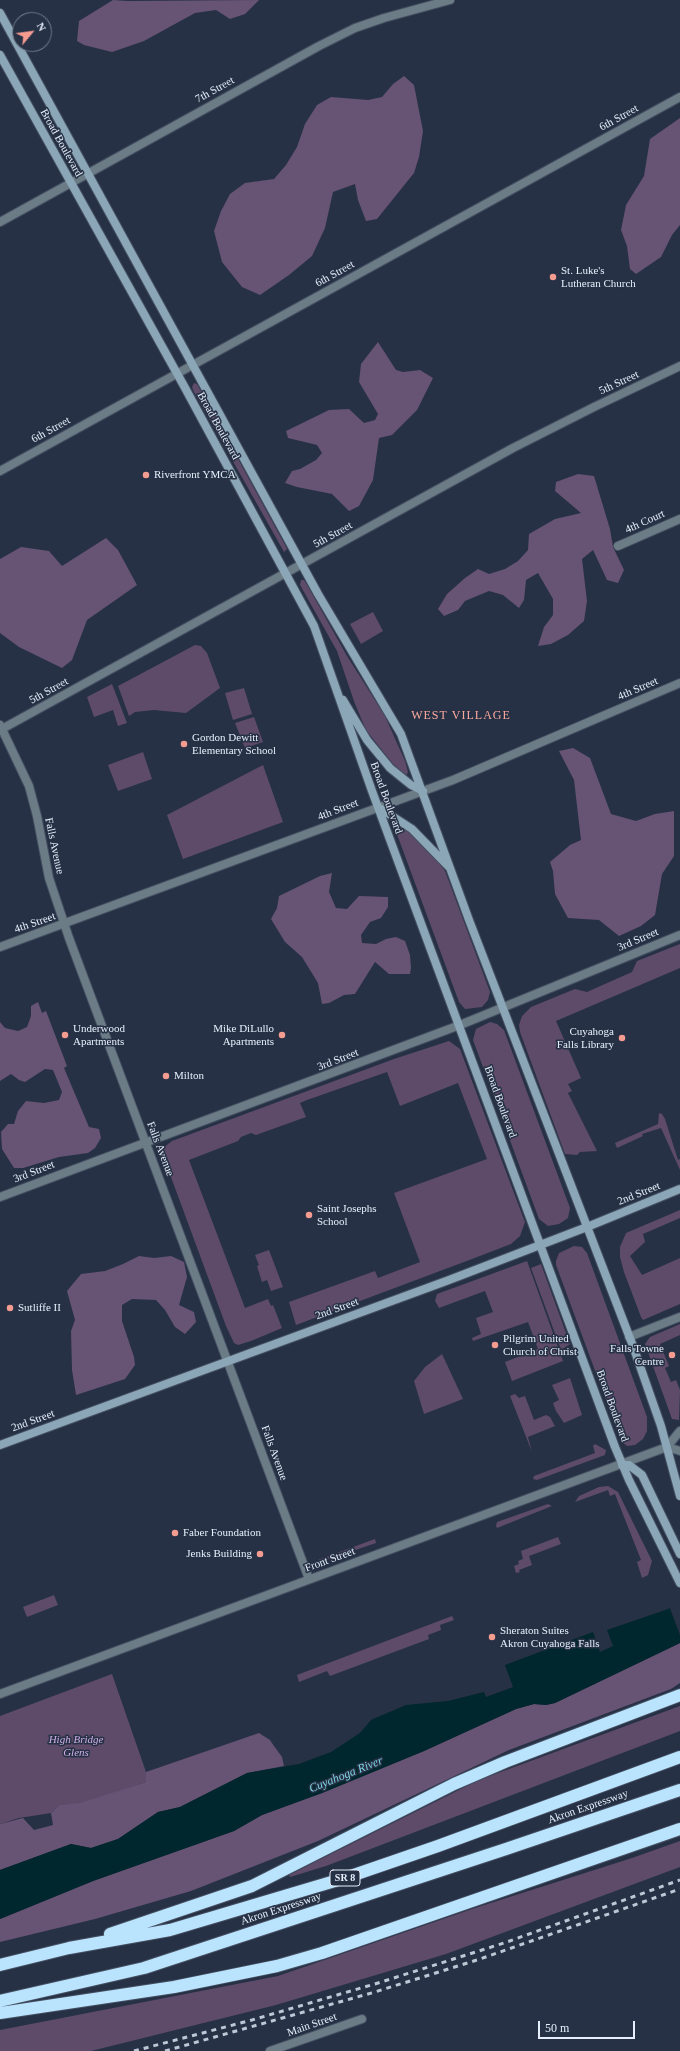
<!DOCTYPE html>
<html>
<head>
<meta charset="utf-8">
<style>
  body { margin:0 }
  #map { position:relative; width:680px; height:2051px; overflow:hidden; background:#263145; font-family:Georgia,serif }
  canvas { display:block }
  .north { position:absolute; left:12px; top:12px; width:40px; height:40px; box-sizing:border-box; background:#263145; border:1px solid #737d8e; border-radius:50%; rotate:61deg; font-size:11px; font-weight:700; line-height:16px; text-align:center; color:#e7effc }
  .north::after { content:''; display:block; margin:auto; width:14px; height:18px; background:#f59c91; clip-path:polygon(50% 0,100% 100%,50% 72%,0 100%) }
  .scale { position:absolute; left:538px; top:2021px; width:97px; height:18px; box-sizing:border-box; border:2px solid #e7effc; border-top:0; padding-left:5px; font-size:12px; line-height:14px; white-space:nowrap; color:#e7effc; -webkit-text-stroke:3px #263145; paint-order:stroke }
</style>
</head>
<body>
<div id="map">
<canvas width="680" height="2051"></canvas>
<div class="north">N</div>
<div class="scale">50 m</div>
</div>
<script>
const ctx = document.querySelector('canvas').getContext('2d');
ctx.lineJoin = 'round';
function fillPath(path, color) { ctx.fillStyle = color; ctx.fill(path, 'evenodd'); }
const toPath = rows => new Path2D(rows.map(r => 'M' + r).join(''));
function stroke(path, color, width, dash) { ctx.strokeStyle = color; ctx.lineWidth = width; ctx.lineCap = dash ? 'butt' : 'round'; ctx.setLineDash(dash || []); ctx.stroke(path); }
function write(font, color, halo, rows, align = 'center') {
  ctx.font = font + ' Georgia,serif'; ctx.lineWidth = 3; ctx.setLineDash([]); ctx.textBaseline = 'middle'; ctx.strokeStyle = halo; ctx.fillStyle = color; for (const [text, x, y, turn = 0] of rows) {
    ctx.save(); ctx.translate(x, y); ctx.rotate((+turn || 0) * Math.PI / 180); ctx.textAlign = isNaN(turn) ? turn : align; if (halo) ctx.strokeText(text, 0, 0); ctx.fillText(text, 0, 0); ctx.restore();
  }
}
const green = toPath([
  [194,383,197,384,285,545,287,549,284,552,194,392,192,387],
  [301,580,304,580,306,583,347,656,385,716,405,761,408,772,406,776,393,764,366,730,355,704,337,651,300,585],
  [373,612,383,631,361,644,350,624],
  [195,645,201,646,207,653,220,688,186,713,154,710,135,712,129,716,118,686],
  [112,684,127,723,118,726,113,710,94,717,87,697],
  [244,688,252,714,233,720,225,693],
  [254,717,263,742,245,748,235,723],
  [143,752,152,779,118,791,108,765],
  [263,765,283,822,183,859,167,815],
  [395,823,397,823,409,831,432,853,445,871,490,992,488,1000,482,1007,465,1009,459,1002,395,829],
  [680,944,680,968,556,1021,581,1078,568,1084,572,1091,568,1093,597,1151,580,1152,577,1155,565,1154,520,1032,519,1025,522,1016,531,1007,575,989,587,992,632,972,637,961],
  [490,1022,497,1024,504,1030,570,1208,568,1218,559,1224,548,1226,539,1219,473,1040,476,1029],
  [449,1041,460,1049,523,1217,525,1222,520,1236,511,1244,472,1259,296,1325,289,1302,375,1271,378,1278,420,1262,394,1193,487,1159,458,1083,400,1106,387,1072,307,1100,300,1103,306,1117,256,1135,251,1133,241,1137,238,1141,189,1160,245,1308,268,1299,271,1306,273,1305,282,1328,251,1341,238,1345,234,1343,226,1326,168,1169,162,1150,163,1148,172,1141,394,1059],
  [659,1113,662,1114,665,1119,678,1160,680,1159,680,1170,661,1128,642,1134,643,1136,617,1148,615,1143,658,1124],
  [680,1210,680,1218,643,1234,645,1242,630,1256,642,1275,680,1258,680,1304,643,1320,641,1317,624,1272,620,1257,620,1247,626,1233],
  [574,1246,582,1247,587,1253,647,1417,647,1431,643,1439,635,1445,627,1446,621,1441,556,1265,556,1261,559,1253],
  [269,1250,283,1287,271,1291,267,1280,262,1282,257,1266,259,1265,255,1255],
  [527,1261,563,1361,512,1381,505,1362,538,1349,528,1322,473,1341,472,1338,481,1334,476,1318,493,1312,485,1291,439,1308,435,1301,437,1294],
  [541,1264,570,1344,561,1350,531,1268],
  [680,1324,680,1335,660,1344,669,1366,665,1368,671,1382,676,1380,680,1390,679,1420,672,1419,645,1344,650,1337],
  [442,1354,463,1399,424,1414,414,1381,425,1367],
  [570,1378,582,1415,564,1423,556,1411,553,1403,559,1400,552,1385],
  [515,1394,519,1398,525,1396,534,1420,546,1415,550,1417,555,1426,528,1437,532,1452,510,1396],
  [595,1444,606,1450,605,1455,537,1480,533,1479,534,1476,595,1453,593,1446],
  [608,1486,618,1492,652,1561,648,1575,642,1578,637,1562,641,1560,615,1494,610,1496,608,1490,575,1502,579,1496,599,1487],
  [548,1504,552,1506,497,1528,496,1526,497,1522],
  [558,1537,561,1544,529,1556,532,1565,519,1570,520,1572,516,1573,514,1566,519,1564,518,1561,523,1559,521,1551],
  [375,1539,376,1543,323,1561,318,1560],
  [54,1595,58,1605,27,1617,23,1607],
  [452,1616,454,1620,440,1625,441,1630,428,1635,429,1639,330,1676,327,1671,299,1682,297,1675],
  [112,1674,146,1772,146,1782,80,1804,59,1805,51,1813,19,1818,0,1824,0,1716],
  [680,1706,680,1731,326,1866,290,1877,289,1875,479,1780],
  [680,1841,680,1867,446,1954,276,2005,91,2051,0,2051,0,2030,278,1976,475,1908,632,1858]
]);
const forest = toPath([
  [113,0,127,1,259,0,245,14,230,19,216,10,195,13,144,41,112,52,84,45,77,41,79,21],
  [404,76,414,85,423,131,419,157,414,173,377,219,366,221,358,200,355,184,333,192,325,228,312,256,289,275,260,295,242,287,222,262,214,231,221,211,230,194,245,183,274,179,286,165,297,147,305,124,317,105,331,97,368,100,382,97,393,84],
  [680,118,680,225,672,235,661,257,636,274,630,269,627,246,621,230,626,205,644,176,650,139],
  [378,342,396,370,403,372,420,370,433,378,417,410,392,435,379,438,373,480,359,506,349,511,332,494,297,487,285,483,292,471,300,469,316,460,322,453,317,445,288,438,286,431,329,410,349,409,364,423,375,420,378,414,359,382,361,364],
  [578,474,594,476,610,529,613,547,624,570,618,583,607,580,593,550,582,559,587,601,584,621,568,635,551,644,538,646,544,627,553,615,553,599,538,573,526,580,524,600,519,608,503,595,489,591,465,601,458,610,444,616,438,609,447,594,465,578,478,569,489,574,505,569,518,561,528,550,529,534,555,519,581,513,555,491,556,482],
  [106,538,118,550,137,585,87,620,72,660,62,668,19,647,0,633,0,559,21,547,49,551,62,566],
  [573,748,590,758,611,814,636,821,655,814,674,811,674,856,662,874,655,915,641,926,619,936,599,920,568,918,555,894,553,871,550,862,570,845,581,840,574,780,559,751],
  [332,873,329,892,336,908,347,909,359,896,388,897,388,907,381,918,370,922,361,935,362,943,376,944,386,939,396,937,405,941,410,955,411,968,410,974,389,974,375,962,355,994,344,995,329,1003,322,1004,318,983,302,957,285,942,271,919,277,908,279,896,320,876],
  [38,1002,42,1013,46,1011,67,1066,64,1068,89,1127,99,1129,101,1138,95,1148,88,1153,59,1157,23,1168,14,1168,2,1149,1,1132,8,1124,14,1124,18,1111,26,1101,44,1103,59,1100,62,1092,53,1070,45,1069,25,1082,19,1080,11,1074,0,1081,0,1022,5,1028,18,1031,27,1027,31,1016,31,1006],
  [139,1256,154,1258,171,1256,184,1262,187,1277,179,1305,194,1312,196,1322,185,1334,175,1327,165,1310,156,1300,132,1299,122,1305,122,1321,134,1357,135,1365,125,1379,76,1395,72,1370,71,1331,75,1320,67,1291,81,1274,105,1271,123,1264],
  [680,1643,680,1683,671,1689,509,1750,318,1841,191,1891,95,1919,0,1942,0,1919,93,1881,234,1831,262,1815,322,1793,424,1751,516,1709,534,1704,546,1705,555,1703],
  [259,1733,270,1740,274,1746,282,1757,284,1766,247,1773,180,1807,158,1812,118,1839,91,1848,71,1844,0,1870,0,1824,23,1818,34,1830,53,1825,51,1813,59,1805,80,1803,146,1782,146,1772]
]);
const water = toPath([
  [680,1602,680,1643,555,1703,546,1705,534,1704,516,1709,424,1751,322,1793,262,1815,234,1831,93,1881,0,1919,0,1870,71,1844,91,1848,118,1839,158,1812,180,1807,247,1773,299,1764,331,1752,360,1733,371,1720,406,1705,448,1701,484,1692,486,1697,513,1687,505,1665,593,1632,600,1652,613,1646,607,1630,668,1609]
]);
const pier = toPath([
  [680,1600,680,1635,669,1606]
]);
const minor = toPath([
  [0,222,319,46,355,28,384,18,450,0],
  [0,471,680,97],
  [618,546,680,519],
  [0,725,29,786,37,816,49,878,69,938,309,1579],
  [0,730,513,448,594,407,680,366],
  [0,1197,460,1025,680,935],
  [629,1337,680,1317],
  [270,2051,362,2019]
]);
const tertiary = toPath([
  [0,947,453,780,680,683],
  [667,1447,680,1431],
  [0,1694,667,1447,680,1451]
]);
const secondary = toPath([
  [0,13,318,594,401,734,469,920,633,1346,661,1426,680,1496],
  [0,55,184,386,314,626,372,791,615,1447,629,1480,680,1583],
  [343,700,367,740,390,768,411,785,423,791],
  [378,807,412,829,449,867],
  [0,1445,449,1280,587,1227,680,1189],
  [622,1465,629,1465,642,1475,680,1554]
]);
const motorway = toPath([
  [110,1934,252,1886,454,1784,505,1762,680,1695],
  [0,1965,69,1948,170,1930,345,1878,438,1846,680,1757],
  [0,2001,144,1968,506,1849,680,1790],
  [0,2013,174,1987,277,1966,322,1953,680,1829]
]);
const rail = toPath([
  [134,2051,252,2020,378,1983,504,1943,680,1880],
  [165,2051,375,1992,480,1959,680,1889]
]);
const markers = [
  [553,277,4,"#f59c91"],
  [146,475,4,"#f59c91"],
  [184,744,4,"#f59c91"],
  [65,1035,4,"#f59c91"],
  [282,1035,4,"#f59c91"],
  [622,1038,4,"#f59c91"],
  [166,1076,4,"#f59c91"],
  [309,1215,4,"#f59c91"],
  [10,1308,4,"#f59c91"],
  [495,1345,4,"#f59c91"],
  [672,1355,4,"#f59c91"],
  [175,1533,4,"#f59c91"],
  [260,1554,4,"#f59c91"],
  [492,1637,4,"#f59c91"]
];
const shields = [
  [345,1878,30]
];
const shieldNames = [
  ["SR 8",345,1878]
];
const streetNames = [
  ["7th Street",215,90,-29],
  ["6th Street",619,118,-29],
  ["Broad Boulevard",61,143,61],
  ["6th Street",335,274,-29],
  ["5th Street",619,383,-25],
  ["Broad Boulevard",218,426,61],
  ["6th Street",51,430,-29],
  ["4th Court",645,522,-24],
  ["5th Street",333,535,-29],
  ["4th Street",638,689,-23],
  ["5th Street",49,691,-29],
  ["Broad Boulevard",386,798,70],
  ["4th Street",338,810,-21],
  ["Falls Avenue",54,846,78],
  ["4th Street",35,923,-19],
  ["3rd Street",638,940,-23],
  ["3rd Street",338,1060,-21],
  ["Broad Boulevard",500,1102,70],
  ["Falls Avenue",160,1149,69],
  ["3rd Street",34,1172,-21],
  ["2nd Street",639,1194,-22],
  ["2nd Street",337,1309,-20],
  ["Broad Boulevard",612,1406,70],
  ["2nd Street",33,1421,-20],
  ["Falls Avenue",274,1453,70],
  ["Front Street",330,1560,-20],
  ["Akron Expressway",588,1807,-19],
  ["Akron Expressway",281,1909,-18],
  ["Main Street",312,2025,-19]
];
const poiNames = [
  ["St. Luke's",561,271],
  ["Lutheran Church",561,284],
  ["Riverfront YMCA",154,475],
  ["Gordon Dewitt",192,738],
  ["Elementary School",192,751],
  ["Underwood",73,1029],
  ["Apartments",73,1042],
  ["Mike DiLullo",274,1029,"right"],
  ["Apartments",274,1042,"right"],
  ["Cuyahoga",614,1032,"right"],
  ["Falls Library",614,1045,"right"],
  ["Milton",174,1076],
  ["Saint Josephs",317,1209],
  ["School",317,1222],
  ["Sutliffe II",18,1308],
  ["Pilgrim United",503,1339],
  ["Church of Christ",503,1352],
  ["Falls Towne",664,1349,"right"],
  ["Centre",664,1362,"right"],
  ["Faber Foundation",183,1533],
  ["Jenks Building",252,1554,"right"],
  ["Sheraton Suites",500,1631],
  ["Akron Cuyahoga Falls",500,1644]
];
const parkNames = [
  ["High Bridge",76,1740],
  ["Glens",76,1753]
];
const neighbourhoodNames = [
  ["WEST VILLAGE",461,716]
];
const waterNames = [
  ["Cuyahoga River",346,1775,-22]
];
fillPath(green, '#5e4b6a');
fillPath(forest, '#675374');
fillPath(water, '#00272d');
fillPath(pier, '#263145');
stroke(minor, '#454f62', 10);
stroke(tertiary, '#454f62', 10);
stroke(secondary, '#454f62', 10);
stroke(motorway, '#454f62', 14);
stroke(minor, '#6b7c86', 8);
stroke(tertiary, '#6b7c86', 8);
stroke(secondary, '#8ba6b6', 8);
stroke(motorway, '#bae4fe', 12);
stroke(rail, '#bec7d5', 3, [5, 5]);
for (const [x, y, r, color] of markers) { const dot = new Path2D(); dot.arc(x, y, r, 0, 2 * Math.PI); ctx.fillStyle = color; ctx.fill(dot); stroke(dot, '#263145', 1.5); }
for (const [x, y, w] of shields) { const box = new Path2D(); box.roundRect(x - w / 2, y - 8, w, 16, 3); ctx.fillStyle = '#263145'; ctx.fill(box); stroke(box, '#e7effc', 1); }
write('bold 10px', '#e7effc', null, shieldNames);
write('11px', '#e7effc', '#263145', streetNames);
write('11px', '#e7effc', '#263145', poiNames, 'left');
write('italic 11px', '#d0aee7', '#263145', parkNames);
ctx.letterSpacing = '1px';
write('12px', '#fca99e', '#263145', neighbourhoodNames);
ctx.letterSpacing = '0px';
write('italic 12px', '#7cd3e2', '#263145', waterNames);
</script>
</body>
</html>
